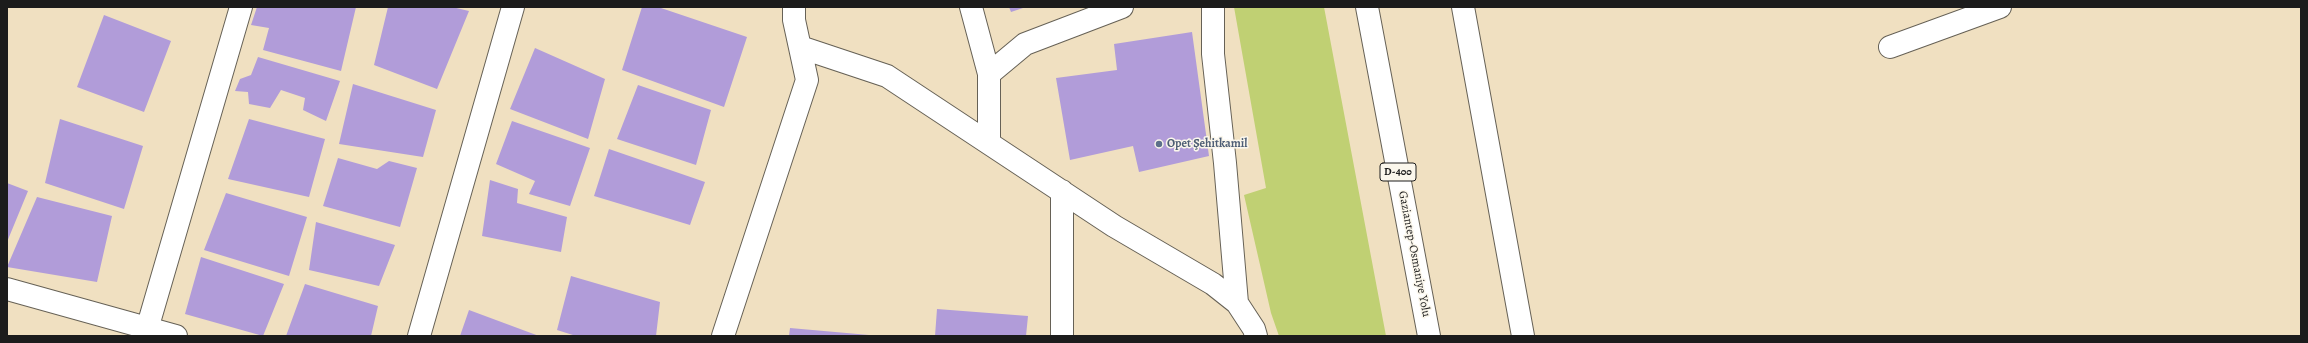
<!DOCTYPE html>
<html>
<head>
<meta charset="utf-8">
<style>
  body { margin:0 }
  #map { position:relative; width:2308px; height:343px; overflow:hidden; background:#f0e0c1; font-family:Alegreya,serif }
  canvas { display:block }
  .frame { position:absolute; inset:0; border:8px solid #1c1c1c; pointer-events:none }
</style>
</head>
<body>
<div id="map">
<canvas width="2308" height="343"></canvas>
<div class="frame"></div>
</div>
<script>
const ctx = document.querySelector('canvas').getContext('2d');
ctx.lineJoin = 'round';
function fillPath(path, color) { ctx.fillStyle = color; ctx.fill(path, 'evenodd'); }
const toPath = rows => new Path2D(rows.map(r => 'M' + r).join(''));
function stroke(path, color, width, dash) { ctx.strokeStyle = color; ctx.lineWidth = width; ctx.lineCap = dash ? 'butt' : 'round'; ctx.setLineDash(dash || []); ctx.stroke(path); }
function write(font, color, halo, rows, align = 'center') {
  ctx.font = font + ' Alegreya,serif'; ctx.lineWidth = 3; ctx.setLineDash([]); ctx.textBaseline = 'middle'; ctx.strokeStyle = halo; ctx.fillStyle = color; for (const [text, x, y, turn = 0] of rows) {
    ctx.save(); ctx.translate(x, y); ctx.rotate((+turn || 0) * Math.PI / 180); ctx.textAlign = isNaN(turn) ? turn : align; if (halo) ctx.strokeText(text, 0, 0); ctx.fillText(text, 0, 0); ctx.restore();
  }
}
const green = toPath([
  [1234,7,1324,7,1386,336,1279,336,1271,313,1244,195,1266,188]
]);
const building = toPath([
  [257,7,356,7,341,71,263,50,269,28,251,25],
  [388,7,452,7,469,11,437,89,374,65],
  [642,7,658,7,747,37,724,107,622,70],
  [1009,7,1026,7,1011,12],
  [104,15,171,41,144,112,77,87],
  [1192,32,1209,156,1139,172,1133,146,1070,160,1056,78,1117,70,1114,44],
  [535,48,605,79,588,139,510,109],
  [258,57,340,81,326,121,303,110,305,98,281,90,270,108,249,104,248,92,235,91,240,79,251,75],
  [353,84,436,110,423,157,339,144],
  [638,85,711,110,696,165,617,139],
  [60,119,143,146,124,209,45,183],
  [249,119,325,139,309,197,228,179],
  [512,121,590,148,570,206,529,194,535,181,496,164],
  [609,149,705,182,690,225,594,196],
  [338,158,377,169,389,161,417,168,400,227,323,206],
  [490,180,518,189,517,203,567,217,561,252,482,236],
  [7,183,28,191,7,242],
  [226,193,307,217,289,276,204,250],
  [37,197,112,216,97,282,7,267],
  [316,222,395,245,379,286,309,270],
  [201,257,284,284,263,336,185,314],
  [571,276,660,302,656,336,576,336,557,330],
  [305,284,378,306,371,336,286,336],
  [937,309,1028,316,1026,336,935,336],
  [469,310,539,336,460,336],
  [790,328,869,335,869,336,789,336]
]);
const street = toPath([
  [971,7,989,74,989,143],
  [1213,7,1213,54,1225,163,1237,303],
  [800,47,887,76,1114,226,1213,284,1237,303,1254,329,1256,336],
  [1890,47,2000,7],
  [989,74,1025,44,1122,7],
  [1062,191,1062,336],
  [145,336,241,7],
  [419,336,513,7],
  [723,336,807,80,794,20,794,7]
]);
const secondary = toPath([
  [7,289,176,336]
]);
const highway = toPath([
  [1367,7,1429,336],
  [1463,7,1523,336]
]);
const markers = [
  [1159,144,4,"#5c6f8a"]
];
const shields = [
  [1398,172,36]
];
const shieldNames = [
  ["D-400",1398,172]
];
const serviceNames = [
  ["Opet Şehitkamil",1167,144]
];
const streetNames = [
  ["Gaziantep-Osmaniye Yolu",1414,254,79]
];
fillPath(green, '#c0d073');
fillPath(building, '#b19cd9');
stroke(street, '#666156', 24);
stroke(secondary, '#666156', 24);
stroke(highway, '#666156', 24);
stroke(street, '#fff', 22);
stroke(secondary, '#fff', 22);
stroke(highway, '#fff', 22);
for (const [x, y, r, color] of markers) { const dot = new Path2D(); dot.arc(x, y, r, 0, 2 * Math.PI); ctx.fillStyle = color; ctx.fill(dot); stroke(dot, '#fbf7ec', 1.5); }
for (const [x, y, w] of shields) { const box = new Path2D(); box.roundRect(x - w / 2, y - 9, w, 18, 3); ctx.fillStyle = '#fbf7ec'; ctx.fill(box); stroke(box, '#1c1c1c', 1); }
write('bold 11px', '#1c1c1c', null, shieldNames);
write('bold 12px', '#4e5e75', '#fbf7ec', serviceNames, 'left');
write('12px', '#1c1c1c', '#fbf7ec', streetNames);
</script>
</body>
</html>
